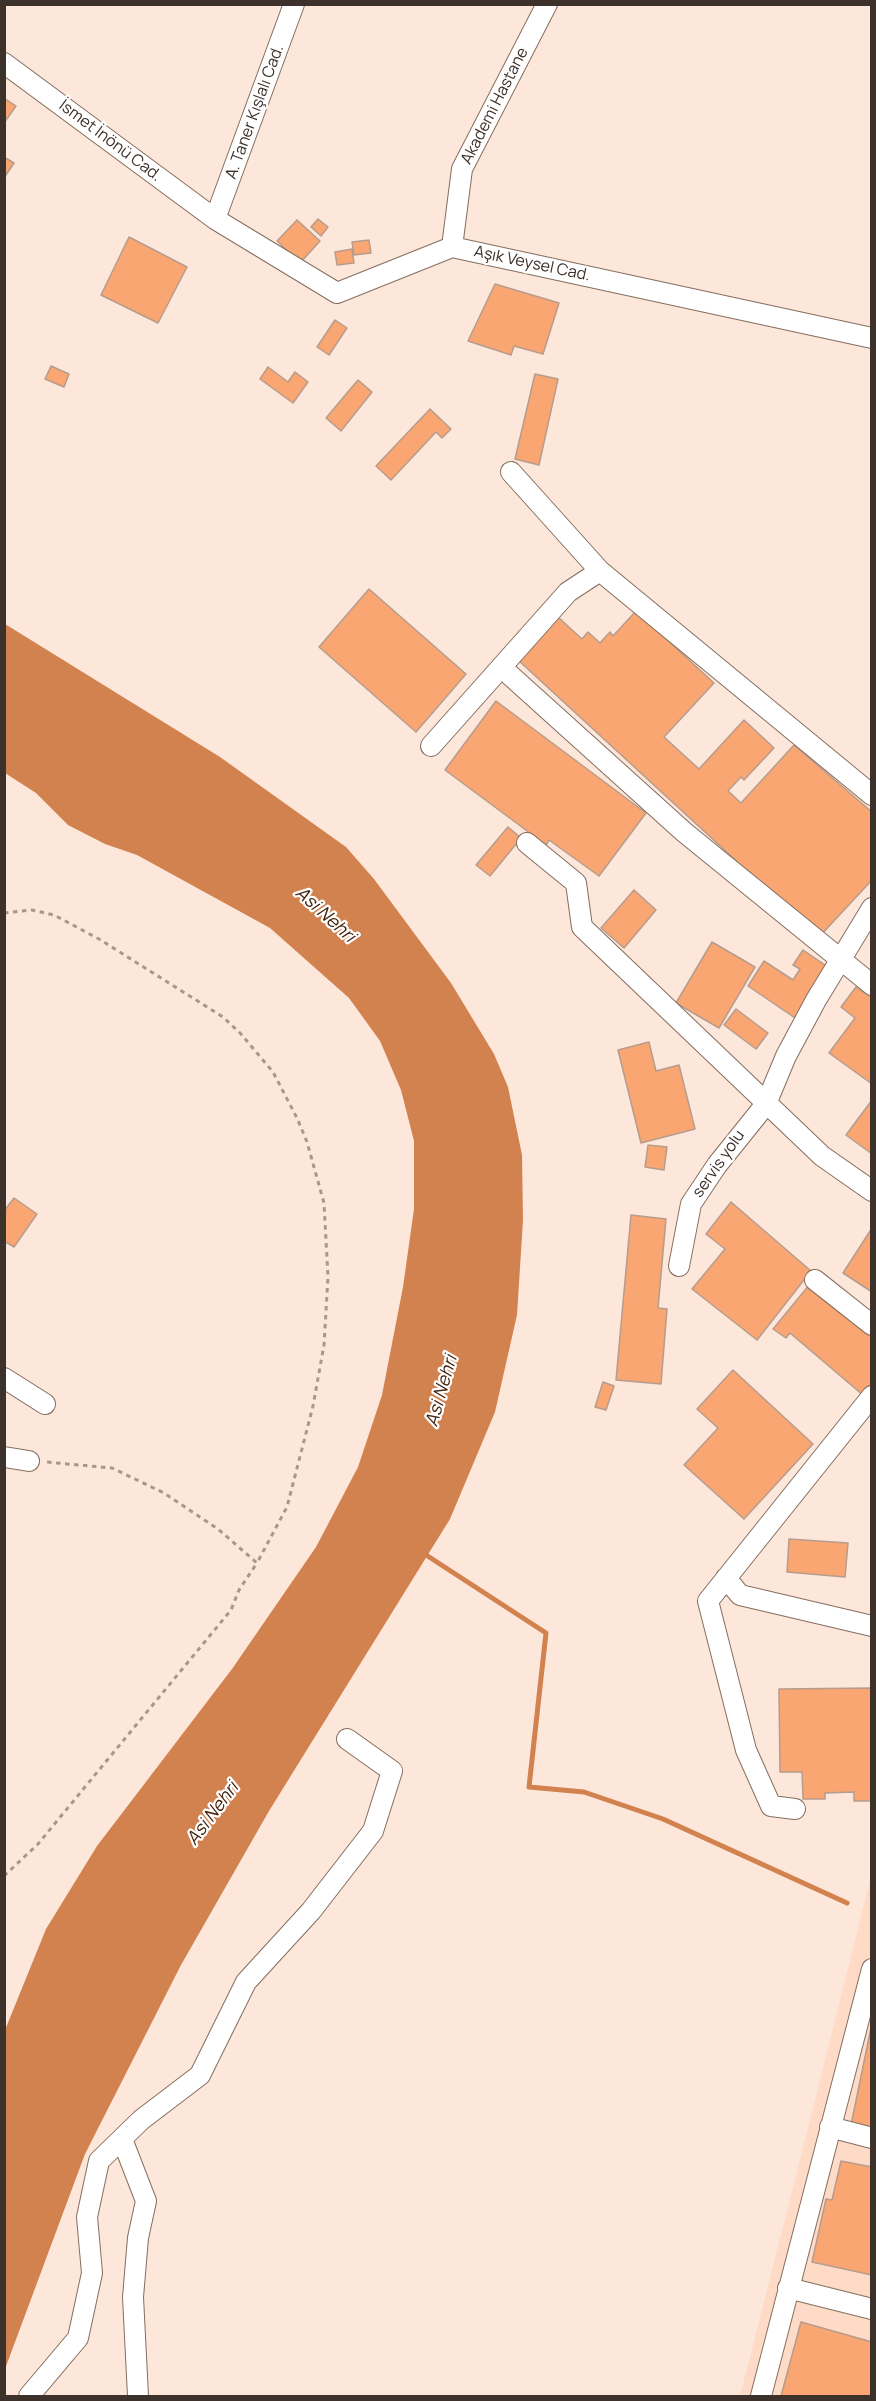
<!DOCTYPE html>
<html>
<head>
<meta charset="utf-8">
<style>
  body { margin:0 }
  #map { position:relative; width:876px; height:2401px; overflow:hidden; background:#fde7da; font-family:Manrope,sans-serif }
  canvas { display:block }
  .frame { position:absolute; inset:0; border:6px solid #3c312b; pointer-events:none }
</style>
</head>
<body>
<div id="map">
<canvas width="876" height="2401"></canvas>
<div class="frame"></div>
</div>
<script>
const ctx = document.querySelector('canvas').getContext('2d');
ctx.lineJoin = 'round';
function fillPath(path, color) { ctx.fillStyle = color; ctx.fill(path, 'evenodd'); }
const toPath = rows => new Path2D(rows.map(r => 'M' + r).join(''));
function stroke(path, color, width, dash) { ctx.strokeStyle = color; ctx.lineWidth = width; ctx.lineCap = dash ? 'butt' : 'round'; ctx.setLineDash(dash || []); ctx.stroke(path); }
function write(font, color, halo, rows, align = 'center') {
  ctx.font = font + ' Manrope,sans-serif'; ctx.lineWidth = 4.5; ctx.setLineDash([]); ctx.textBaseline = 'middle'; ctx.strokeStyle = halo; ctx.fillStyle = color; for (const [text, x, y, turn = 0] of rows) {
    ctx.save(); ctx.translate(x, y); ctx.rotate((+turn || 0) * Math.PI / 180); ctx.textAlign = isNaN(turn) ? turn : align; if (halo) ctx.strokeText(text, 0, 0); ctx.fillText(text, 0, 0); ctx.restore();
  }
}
const built = toPath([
  [871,1877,871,2396,740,2396,786,2215]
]);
const water = toPath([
  [5,624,220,757,346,847,374,879,451,983,494,1054,508,1087,522,1155,523,1220,517,1315,495,1412,450,1519,269,1811,181,1965,85,2154,5,2369,5,2030,46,1929,97,1846,232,1669,316,1547,358,1467,382,1395,403,1287,414,1209,414,1141,401,1090,380,1041,349,998,270,928,137,855,105,844,68,825,36,793,5,773]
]);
const stream = toPath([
  [423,1553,546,1633,529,1787,584,1792,663,1819,847,1903]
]);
const building = toPath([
  [4,98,16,106,4,123,4,98],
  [4,157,14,163,4,178,4,157],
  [318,219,328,227,321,236,311,227,318,219],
  [297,220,320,241,300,263,277,241,297,220],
  [129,237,187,267,158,323,101,295,129,237],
  [369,240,371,253,354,255,352,242,369,240],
  [352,249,354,263,337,265,335,252,352,249],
  [495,284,559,303,543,354,514,346,511,355,468,341,495,284],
  [335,320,347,328,329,355,317,347,335,320],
  [51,366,69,374,64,387,45,379,51,366],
  [268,367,288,382,295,372,308,382,293,403,260,379,268,367],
  [535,374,558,379,539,465,515,459,535,374],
  [358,380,372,392,341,431,326,418,358,380],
  [430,409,451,429,442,438,436,432,391,480,376,466,430,409],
  [369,589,466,674,416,732,319,647,369,589],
  [636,611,714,683,664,737,699,769,744,720,774,748,744,780,741,777,728,791,741,803,794,745,872,812,872,880,819,937,518,660,558,617,582,639,588,632,600,643,610,632,613,636,636,611],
  [496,701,646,813,599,876,549,840,546,845,445,770,496,701],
  [508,827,521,838,490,876,476,865,508,827],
  [634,890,656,910,624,948,601,928,634,890],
  [712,942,755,967,719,1028,676,1003,712,942],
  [803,950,831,969,798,1020,748,986,764,961,793,980,800,969,793,965,803,950],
  [856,987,872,998,872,1084,829,1053,855,1018,841,1007,856,987],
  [736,1009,768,1033,756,1049,724,1025,736,1009],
  [649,1042,656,1071,679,1065,695,1129,641,1143,618,1050,649,1042],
  [872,1100,872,1154,846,1135,872,1100],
  [648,1145,667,1147,664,1170,645,1167,648,1145],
  [14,1198,37,1214,14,1247,4,1241,4,1211,14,1198],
  [731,1202,811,1271,757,1340,692,1289,725,1249,706,1234,731,1202],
  [631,1215,666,1219,658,1308,667,1309,661,1384,616,1380,631,1215],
  [872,1228,872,1292,843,1273,872,1228],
  [810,1284,872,1337,872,1387,864,1396,790,1333,786,1338,773,1329,810,1284],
  [733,1370,813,1444,744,1519,684,1465,718,1428,697,1409,733,1370],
  [603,1382,614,1386,606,1410,595,1407,603,1382],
  [789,1539,848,1543,845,1577,787,1572,789,1539],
  [872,1688,872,1801,854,1801,854,1792,825,1793,825,1799,803,1799,802,1772,780,1772,779,1689,872,1688],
  [872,2023,872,2129,851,2125,872,2023],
  [841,2161,872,2167,872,2275,812,2262,826,2199,832,2200,841,2161],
  [801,2322,872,2342,872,2396,781,2396,801,2322]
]);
const path = toPath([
  [4,913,32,910,54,915,99,939,223,1017,241,1034,273,1072,297,1118,307,1142,324,1203,328,1277,324,1345,313,1406,287,1507,257,1563],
  [4,1876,38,1844,231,1610,239,1590,257,1563,218,1529,164,1493,112,1468,46,1462]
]);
const minor = toPath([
  [4,63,215,219,337,293,452,247,872,338],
  [215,219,294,4],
  [452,247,462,169,547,4],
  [511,472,600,571],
  [501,667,684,832,872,985],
  [431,746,568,592,600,571,872,795],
  [527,843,576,883,582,927,822,1156,872,1191],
  [679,1266,691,1204,717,1165,766,1104,786,1056,816,1000,872,908],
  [815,1280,872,1325],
  [4,1378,45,1404],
  [4,1457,29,1461],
  [726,1578,740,1595,872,1626],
  [795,1809,771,1806,746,1750,708,1601,872,1396],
  [830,2127,872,2138],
  [122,2139,146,2201,138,2238,133,2297,138,2396],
  [788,2288,872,2309],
  [29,2396,78,2338,92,2273,87,2217,99,2161,141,2120,200,2075,246,1982,311,1911,373,1831,392,1771,347,1739],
  [761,2396,872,1969]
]);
const streetNames = [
  ["Akademi Hastane",495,106,-63],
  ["A. Taner Kışlalı Cad.",255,112,-70],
  ["İsmet İnönü Cad.",110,141,37],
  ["Aşık Veysel Cad.",532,264,12],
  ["servis yolu",719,1164,-55]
];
const waterNames = [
  ["Asi Nehri",325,915,42],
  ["Asi Nehri",442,1391,-74],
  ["Asi Nehri",213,1814,-53]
];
fillPath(built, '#fedbc7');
fillPath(water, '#d2824f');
stroke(stream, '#d2824f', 5);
fillPath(building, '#f9a672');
stroke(building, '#b69c8d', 1.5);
stroke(minor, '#856e5f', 22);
stroke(path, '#a9978d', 3, [4.5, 4.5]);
stroke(minor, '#fff', 20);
write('16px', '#3c312b', '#fff', streetNames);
write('italic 18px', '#45240e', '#fff', waterNames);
</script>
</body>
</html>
